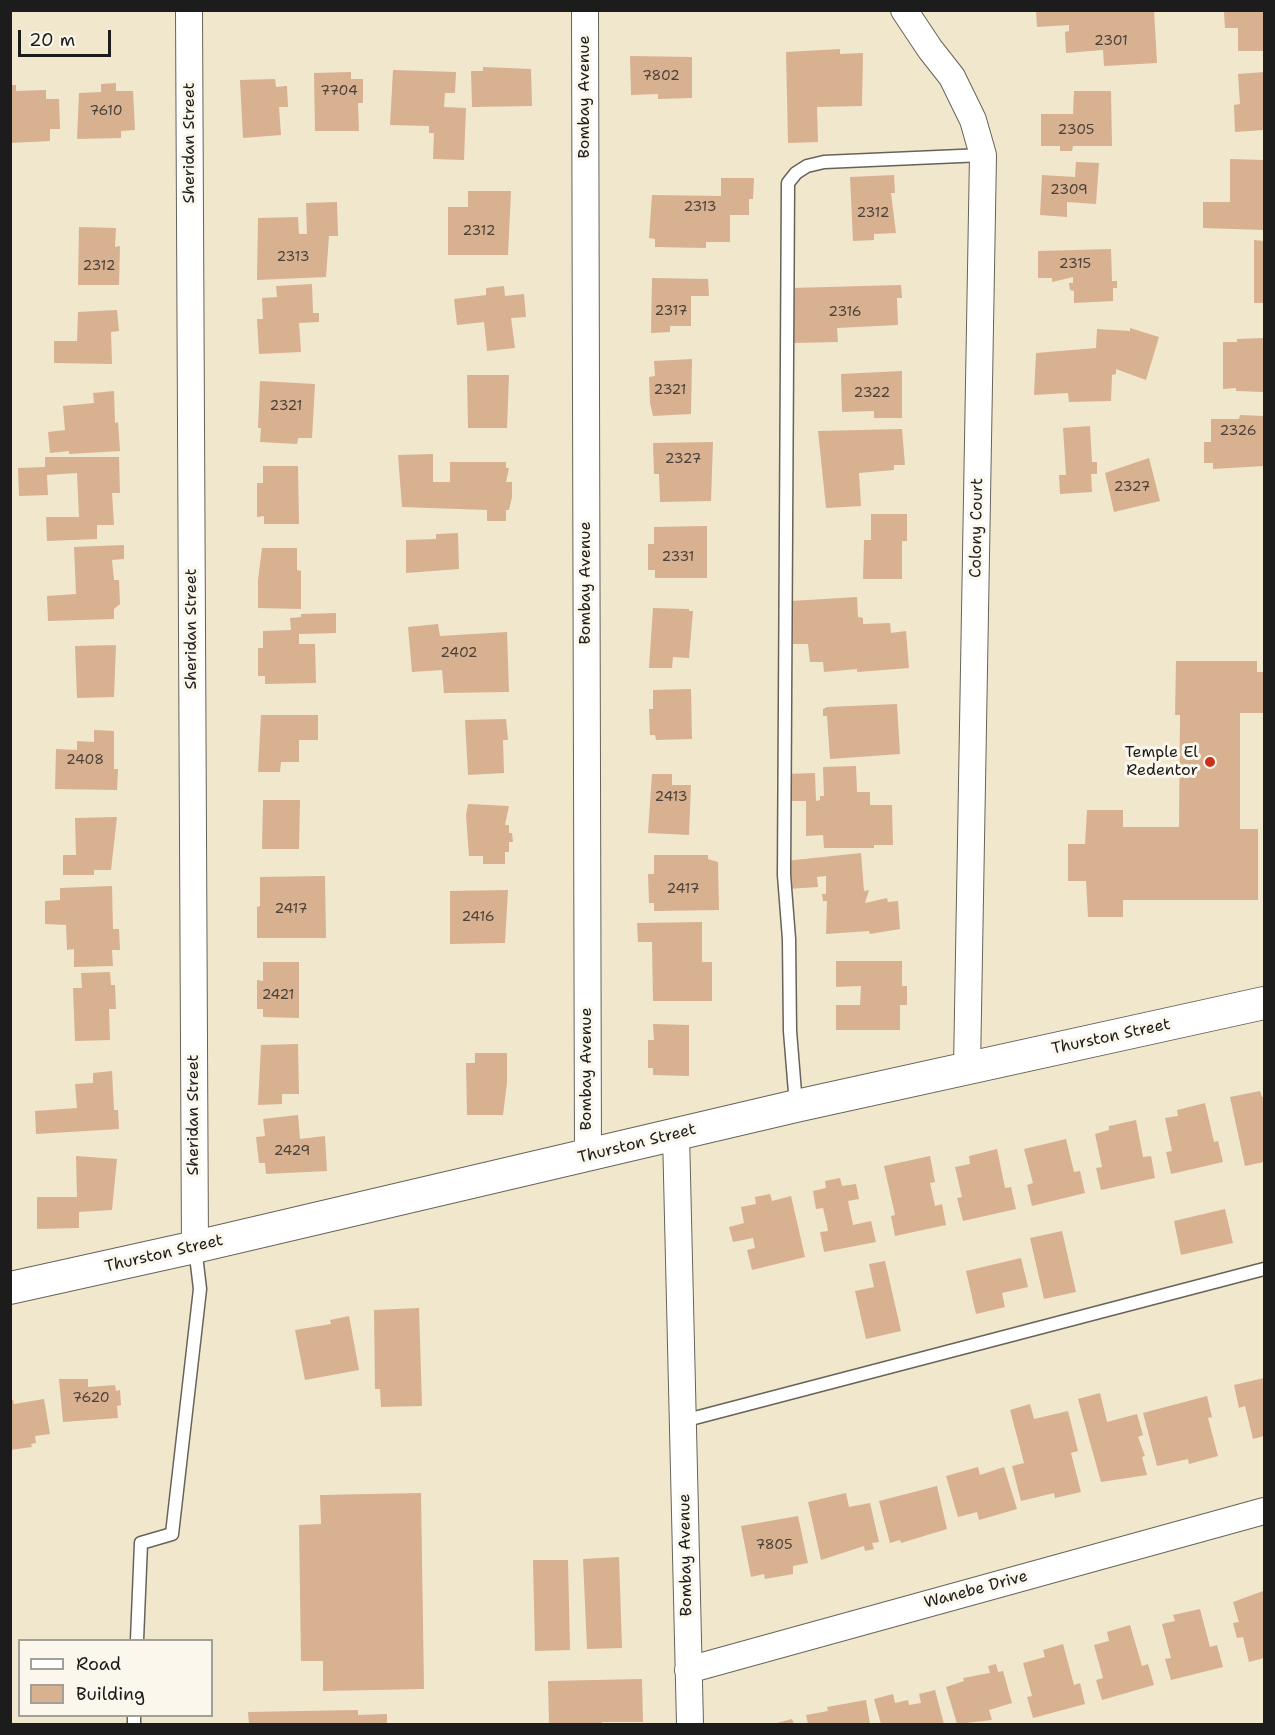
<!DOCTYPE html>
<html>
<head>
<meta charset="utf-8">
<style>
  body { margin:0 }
  #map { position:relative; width:1275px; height:1735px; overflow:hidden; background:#f1e7cc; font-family:"Shantell Sans",sans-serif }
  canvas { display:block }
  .frame { position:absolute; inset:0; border:12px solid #1c1c1c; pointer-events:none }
  .legend { position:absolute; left:18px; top:1639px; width:195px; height:78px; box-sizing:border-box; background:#fbf7ec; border:2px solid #a29f99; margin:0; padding:8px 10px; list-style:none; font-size:18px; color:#1c1c1c }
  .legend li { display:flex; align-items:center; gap:12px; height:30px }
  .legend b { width:30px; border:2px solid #a29f99 }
  .scale { position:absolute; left:18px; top:30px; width:93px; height:27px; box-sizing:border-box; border:3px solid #1c1c1c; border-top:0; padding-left:8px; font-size:18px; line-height:21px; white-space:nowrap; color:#1c1c1c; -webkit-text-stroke:4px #fbf7ec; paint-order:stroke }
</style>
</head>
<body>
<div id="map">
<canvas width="1275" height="1735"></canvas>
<div class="frame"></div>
<ul class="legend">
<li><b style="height:8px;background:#fff"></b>Road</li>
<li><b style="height:16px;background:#d8b191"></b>Building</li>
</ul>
<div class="scale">20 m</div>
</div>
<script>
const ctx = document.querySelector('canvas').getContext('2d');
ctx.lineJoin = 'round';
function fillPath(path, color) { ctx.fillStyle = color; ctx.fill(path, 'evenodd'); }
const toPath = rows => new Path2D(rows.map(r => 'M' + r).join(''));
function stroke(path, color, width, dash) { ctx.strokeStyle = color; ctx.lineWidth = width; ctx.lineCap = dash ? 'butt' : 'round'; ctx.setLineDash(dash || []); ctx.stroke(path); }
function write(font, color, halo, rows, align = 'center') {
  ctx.font = font + ' "Shantell Sans",sans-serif'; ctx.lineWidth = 6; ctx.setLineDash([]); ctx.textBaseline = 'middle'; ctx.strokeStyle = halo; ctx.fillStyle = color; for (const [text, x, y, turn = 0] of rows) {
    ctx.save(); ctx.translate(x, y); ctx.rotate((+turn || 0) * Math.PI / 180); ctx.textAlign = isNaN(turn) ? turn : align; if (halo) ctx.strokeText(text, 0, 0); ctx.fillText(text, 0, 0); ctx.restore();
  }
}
const building = toPath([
  [1036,10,1154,10,1157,63,1104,66,1103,50,1066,53,1065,32,1069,31,1069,25,1037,27],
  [1239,10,1264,10,1264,51,1238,51,1238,28,1225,28,1224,12,1239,12],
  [840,49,840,54,863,53,862,106,817,107,818,142,788,143,786,52],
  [630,56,692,57,692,98,658,99,658,94,631,95],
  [483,67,531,69,532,106,472,107,471,71,483,71],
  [393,70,456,72,455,93,445,93,444,107,466,108,464,160,433,159,434,133,429,133,429,126,390,125],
  [351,72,351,79,363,79,363,103,358,103,359,131,315,131,314,73],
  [1264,72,1264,130,1235,132,1234,105,1240,104,1238,74],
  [275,79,276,87,287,86,288,107,279,107,281,135,243,138,240,80],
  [116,83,116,91,133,91,135,130,121,131,121,138,77,139,79,93,101,92,101,84],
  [10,85,16,85,16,91,46,90,46,99,59,99,60,129,50,129,50,141,10,143],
  [1074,91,1111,91,1112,146,1073,146,1072,151,1060,151,1060,146,1041,146,1041,114,1073,114],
  [1230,159,1264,160,1264,230,1203,228,1203,202,1230,202],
  [1076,162,1099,163,1096,204,1067,202,1067,217,1040,215,1042,175,1075,177],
  [894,175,895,193,891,193,896,233,874,234,874,240,853,241,850,177],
  [721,178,754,178,753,199,749,199,749,215,730,215,730,242,706,242,706,248,655,247,655,239,649,238,652,195,721,196],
  [468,191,511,191,508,255,448,255,448,207,468,207],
  [337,202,338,236,329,236,326,277,257,280,258,218,298,217,299,234,307,234,306,203],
  [79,227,116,228,115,247,120,246,119,285,78,285],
  [1254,240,1264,241,1264,303,1254,303],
  [1111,249,1112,281,1117,281,1117,288,1113,288,1113,301,1074,303,1074,291,1070,290,1069,283,1073,283,1073,277,1052,282,1052,278,1038,278,1038,251],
  [652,278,708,279,709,296,691,296,691,326,670,326,670,332,651,333],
  [312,284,313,313,319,313,319,322,299,323,301,352,259,354,257,319,263,319,262,298,277,297,276,286],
  [901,285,902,298,897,298,898,325,837,328,838,342,794,343,791,288],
  [504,286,505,296,524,294,526,317,511,318,515,348,487,351,484,322,457,325,454,299,486,295,486,288],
  [117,310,119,331,111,332,112,364,54,363,54,341,77,341,78,312],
  [1130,328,1159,337,1146,380,1116,369,1116,374,1112,375,1111,401,1069,402,1068,393,1034,395,1036,353,1096,348,1097,329,1130,331],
  [1264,338,1264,392,1236,391,1236,388,1223,389,1223,342,1237,342,1237,339],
  [692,359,691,414,653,416,650,403,649,377,655,376,654,361],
  [902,371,902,418,874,418,874,411,842,412,841,374],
  [467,375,509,375,507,428,468,428],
  [260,381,315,384,312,438,298,438,297,444,260,442,261,428,258,428],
  [114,391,115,423,118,422,120,451,69,454,69,451,50,453,48,432,65,430,63,406,94,403,93,393],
  [1240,415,1264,416,1264,466,1213,469,1213,463,1204,463,1204,442,1211,442,1211,419,1239,419],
  [1090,426,1092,462,1097,462,1097,474,1091,474,1092,492,1060,494,1059,475,1066,475,1063,428],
  [902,429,905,465,894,465,894,470,859,473,861,506,826,508,818,431],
  [713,442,711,501,660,502,659,474,654,474,653,443],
  [433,454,433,482,450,482,450,462,506,462,506,468,509,468,506,482,512,482,512,497,509,510,506,510,506,521,487,521,487,510,402,507,398,455],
  [45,457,119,457,120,493,112,493,114,525,97,525,97,539,47,541,46,517,79,517,77,473,47,475,48,495,19,496,18,468,45,467],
  [1149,458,1160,501,1114,512,1105,473],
  [263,466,298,466,299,524,264,524,264,516,257,517,257,483,263,483],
  [871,514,907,514,907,541,902,541,902,579,863,579,864,540,871,540],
  [707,526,707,578,655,578,655,570,648,570,648,544,654,544,654,527],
  [458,533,459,569,406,573,406,540,436,539,436,534],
  [124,545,124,559,112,560,114,580,119,580,120,604,114,609,114,619,48,621,47,596,76,594,74,547],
  [262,548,297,548,297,570,301,571,301,609,258,608,258,580],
  [857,597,858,617,863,618,863,624,890,623,891,633,906,631,909,668,857,672,857,669,824,672,823,662,810,662,808,644,793,644,791,601],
  [653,608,689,609,689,611,693,611,689,658,673,657,672,668,649,668],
  [336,613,336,633,299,634,299,644,315,644,316,683,265,684,265,676,258,676,258,648,263,648,263,631,291,630,290,618,301,617,301,614],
  [438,624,440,636,507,632,509,692,444,693,442,670,412,672,408,627],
  [116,645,114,697,77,698,75,646],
  [1176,661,1257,661,1257,672,1264,672,1264,713,1240,713,1240,829,1258,829,1258,900,1123,900,1123,917,1088,917,1086,881,1068,881,1068,844,1085,844,1087,810,1123,810,1123,827,1179,827,1180,715,1175,715],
  [691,689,692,739,656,740,655,735,650,735,649,709,653,709,653,690],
  [897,704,900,754,830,759,827,716,823,716,823,709,827,707],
  [261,715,318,715,318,740,299,740,299,762,281,762,280,772,258,772],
  [506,719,508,740,503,740,504,773,468,775,465,720],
  [94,730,114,731,114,769,118,769,117,790,55,789,56,749,77,750,77,741,94,742],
  [856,766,857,792,870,792,870,805,892,805,893,845,874,845,874,848,824,848,823,835,806,836,806,801,786,801,785,774,815,773,816,801,820,800,820,796,824,796,823,767],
  [652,774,672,774,672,785,691,785,689,835,648,833],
  [263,800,300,800,299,849,262,849],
  [468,804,509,806,505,825,509,825,509,833,512,833,513,842,509,842,509,852,505,852,505,864,483,864,483,856,469,856,466,815],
  [117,817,111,870,94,870,94,875,63,875,63,855,76,855,75,818],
  [861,853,864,891,869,890,865,903,887,898,888,902,898,901,900,929,870,934,869,931,826,934,827,901,823,901,822,894,826,894,826,876,817,877,818,887,787,889,785,861],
  [654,855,708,855,708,859,718,862,719,910,654,911,654,903,649,903,648,874,654,874],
  [325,876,326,938,257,938,257,907,260,906,260,877],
  [112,886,113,929,119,929,120,950,112,950,113,966,74,967,74,949,67,950,66,925,45,924,45,901,60,900,60,888],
  [508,890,505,943,450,944,450,891],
  [702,922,702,962,712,962,712,1001,653,1001,652,942,638,942,637,923],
  [836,961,902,961,902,986,907,986,907,1005,900,1005,900,1030,836,1030,836,1005,860,1005,861,986,836,987],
  [263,962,299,962,299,1018,263,1017,263,1009,257,1009,257,980,263,981],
  [110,972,111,985,115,985,116,1009,109,1009,110,1040,75,1041,73,988,82,988,81,973],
  [653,1024,689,1025,689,1076,653,1075,653,1068,648,1068,648,1040,654,1040],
  [298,1044,299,1094,282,1094,282,1104,258,1105,261,1045],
  [475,1053,507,1053,507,1082,503,1115,467,1115,466,1063,475,1063],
  [112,1071,114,1110,118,1110,119,1129,36,1134,35,1111,77,1108,75,1084,93,1083,93,1073],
  [1260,1091,1262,1097,1264,1097,1264,1162,1245,1166,1230,1097],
  [1205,1103,1214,1142,1218,1141,1223,1162,1171,1174,1166,1152,1172,1151,1165,1118,1178,1116,1177,1110],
  [298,1115,300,1139,325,1136,327,1171,266,1174,265,1163,259,1163,256,1137,265,1136,263,1119],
  [1136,1120,1143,1157,1151,1156,1155,1178,1101,1190,1096,1168,1102,1167,1095,1134,1109,1130,1109,1126],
  [1066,1139,1074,1172,1080,1171,1085,1193,1032,1206,1027,1185,1033,1183,1024,1149],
  [997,1149,1005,1188,1011,1187,1016,1209,963,1221,957,1198,962,1197,955,1167,970,1164,969,1156],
  [76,1156,117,1159,112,1210,79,1212,79,1228,37,1229,37,1197,77,1197],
  [930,1156,935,1182,930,1183,935,1206,942,1204,946,1225,895,1236,891,1216,895,1215,884,1166],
  [840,1178,842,1186,856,1184,859,1199,848,1201,853,1225,871,1221,876,1242,824,1252,820,1232,828,1231,827,1225,823,1208,816,1209,813,1191,826,1188,825,1181],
  [770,1194,772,1201,791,1196,805,1257,752,1270,747,1250,755,1248,753,1238,733,1242,729,1227,744,1223,741,1207,756,1204,755,1197],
  [1225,1209,1233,1243,1181,1255,1174,1221],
  [1062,1231,1076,1292,1044,1299,1030,1238],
  [1021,1258,1028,1287,1002,1293,1005,1307,976,1314,966,1271],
  [885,1261,901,1331,866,1339,855,1291,874,1287,869,1264],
  [419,1308,422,1406,381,1407,380,1389,375,1389,374,1310],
  [349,1316,359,1370,305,1380,295,1330,331,1324,330,1320],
  [1264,1378,1264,1436,1253,1439,1245,1406,1239,1408,1234,1385],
  [59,1379,88,1379,88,1387,115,1385,116,1391,120,1390,121,1405,117,1406,118,1418,63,1422],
  [1100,1393,1107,1422,1137,1414,1143,1435,1138,1437,1145,1456,1142,1457,1147,1475,1101,1482,1078,1399],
  [1207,1396,1212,1417,1208,1418,1218,1456,1189,1464,1188,1459,1157,1466,1143,1413],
  [44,1399,50,1434,35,1436,36,1443,31,1444,32,1447,10,1450,10,1400,13,1400,14,1404],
  [1030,1404,1034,1419,1068,1411,1078,1451,1071,1453,1081,1492,1055,1498,1054,1493,1021,1501,1012,1466,1024,1463,1010,1410],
  [978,1467,980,1475,1004,1467,1017,1509,979,1520,977,1512,958,1517,946,1476],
  [937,1486,947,1529,901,1543,900,1540,890,1543,879,1501],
  [421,1493,424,1689,323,1691,323,1661,301,1661,299,1525,321,1524,320,1495],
  [846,1493,849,1507,870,1503,879,1542,872,1543,874,1549,865,1551,864,1546,821,1560,808,1502],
  [798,1516,808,1563,793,1566,793,1574,765,1579,764,1574,751,1577,741,1526],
  [619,1557,622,1648,587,1649,583,1559],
  [533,1560,568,1560,570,1650,535,1651],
  [1263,1591,1264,1598,1264,1658,1249,1662,1243,1637,1237,1638,1233,1623,1239,1622,1233,1602],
  [1200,1609,1210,1647,1217,1645,1223,1667,1171,1680,1165,1659,1171,1658,1162,1624,1175,1621,1173,1615],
  [1130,1625,1142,1666,1148,1664,1154,1685,1102,1700,1096,1680,1103,1678,1094,1645,1109,1641,1107,1632],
  [1063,1644,1074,1685,1080,1683,1085,1704,1033,1718,1027,1697,1032,1696,1023,1663,1045,1657,1043,1650],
  [996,1664,998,1672,1003,1671,1012,1703,989,1710,992,1720,957,1724,946,1687,964,1681,963,1678,990,1673,988,1666],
  [642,1679,643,1722,602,1722,602,1724,549,1724,548,1681],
  [935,1690,944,1724,881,1724,874,1699,893,1694,895,1703,908,1700,909,1705,921,1703,919,1694],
  [866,1700,870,1724,808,1724,806,1715,828,1711,827,1707],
  [358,1710,358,1715,387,1714,387,1724,249,1724,248,1712],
  [792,1719,794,1724,773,1724]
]);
const service = toPath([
  [796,1105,790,1031,789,939,784,875,788,183,796,173,807,166,824,162,983,155],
  [683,1421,1264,1269],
  [137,1640,141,1543,172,1534,200,1289,195,1247],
  [134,1724,134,1716]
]);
const minor = toPath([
  [189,10,195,1247],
  [585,10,588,1156],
  [904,10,930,49,952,77,973,120,983,155,967,1068],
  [676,1134,690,1724],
  [688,1670,1264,1511]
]);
const tertiary = toPath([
  [10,1288,195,1247,796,1106,1264,1003]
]);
const markers = [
  [1210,762,6,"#c8321e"]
];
const numberNames = [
  ["2301",1111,41],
  ["7802",661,76],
  ["7704",339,91],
  ["7610",106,111],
  ["2305",1076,130],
  ["2309",1069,190],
  ["2313",700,207],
  ["2312",873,213],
  ["2312",479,231],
  ["2313",293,257],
  ["2315",1075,264],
  ["2312",99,266],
  ["2317",671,311],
  ["2316",845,312],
  ["2321",670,390],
  ["2322",872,393],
  ["2321",286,406],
  ["2326",1238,431],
  ["2327",683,459],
  ["2327",1132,487],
  ["2331",678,557],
  ["2402",459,653],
  ["2408",85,760],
  ["2413",671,797],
  ["2417",683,889],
  ["2417",291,909],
  ["2416",478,917],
  ["2421",278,995],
  ["2429",292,1151],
  ["7620",91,1398],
  ["7805",774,1545]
];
const streetNames = [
  ["Bombay Avenue",585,97,-90],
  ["Sheridan Street",190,143,-90],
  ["Colony Court",977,528,-89],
  ["Bombay Avenue",586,583,-90],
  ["Sheridan Street",192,629,-90],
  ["Thurston Street",1111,1037,-12],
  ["Bombay Avenue",587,1069,-90],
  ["Sheridan Street",194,1115,-90],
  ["Thurston Street",637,1144,-14],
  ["Thurston Street",164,1254,-13],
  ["Bombay Avenue",686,1555,-91],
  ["Wanebe Drive",976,1590,-15]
];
const poiNames = [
  ["Temple El",1198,753],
  ["Redentor",1198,771]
];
fillPath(building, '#d8b191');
stroke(service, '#67635a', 15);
stroke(minor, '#67635a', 28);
stroke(tertiary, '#67635a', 34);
stroke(service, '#fff', 12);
stroke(minor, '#fff', 26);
stroke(tertiary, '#fff', 32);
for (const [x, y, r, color] of markers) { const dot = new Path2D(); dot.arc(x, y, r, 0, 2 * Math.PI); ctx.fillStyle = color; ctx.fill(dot); stroke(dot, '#fbf7ec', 2); }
write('14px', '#4b4139', null, numberNames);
write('16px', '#1c1c1c', '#fbf7ec', streetNames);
write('16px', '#1c1c1c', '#fbf7ec', poiNames, 'right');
</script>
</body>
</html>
